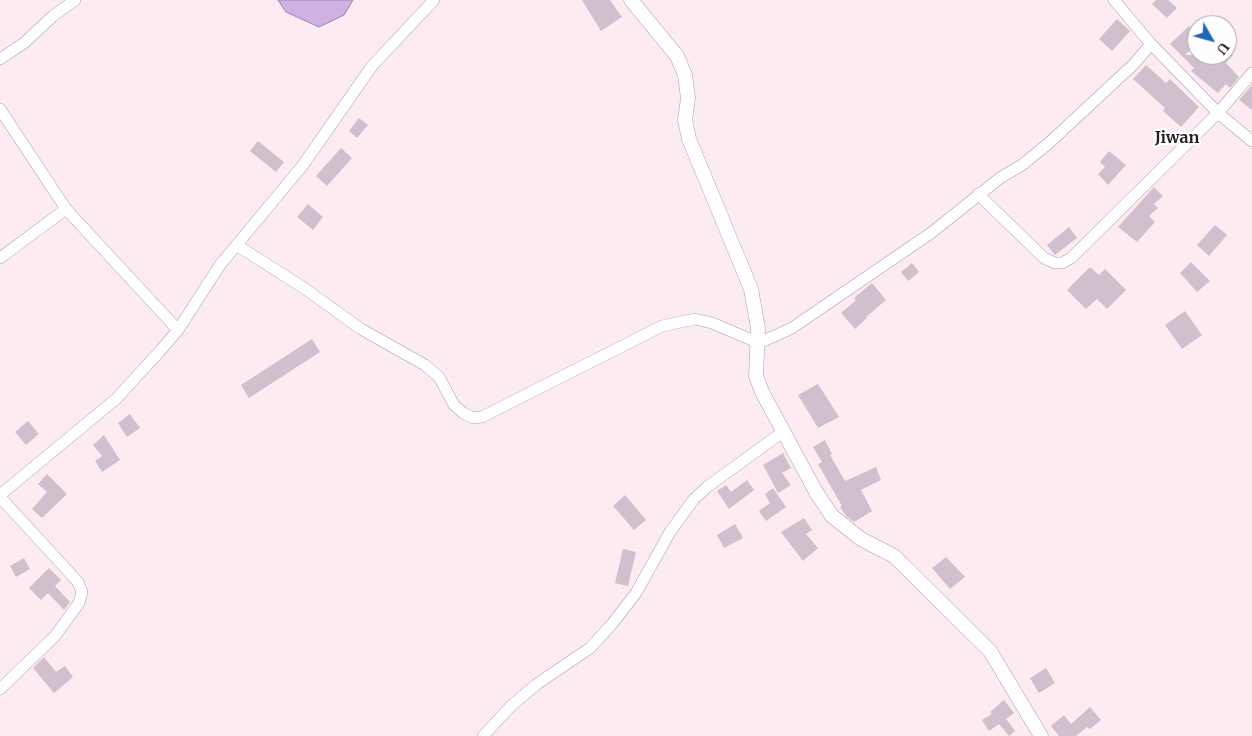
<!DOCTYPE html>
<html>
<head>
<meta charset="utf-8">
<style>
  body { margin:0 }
  #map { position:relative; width:1252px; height:736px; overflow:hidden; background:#fdebf2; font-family:Merriweather,serif }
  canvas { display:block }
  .north { position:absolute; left:1187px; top:15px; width:50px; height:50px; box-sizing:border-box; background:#fefefe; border:1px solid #a7a4a6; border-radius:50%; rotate:128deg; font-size:14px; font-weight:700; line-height:20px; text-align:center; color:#251d21 }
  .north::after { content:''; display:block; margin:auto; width:18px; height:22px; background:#1e65b5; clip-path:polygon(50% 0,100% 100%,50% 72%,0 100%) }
</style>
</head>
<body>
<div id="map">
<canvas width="1252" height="736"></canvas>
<div class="north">U</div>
</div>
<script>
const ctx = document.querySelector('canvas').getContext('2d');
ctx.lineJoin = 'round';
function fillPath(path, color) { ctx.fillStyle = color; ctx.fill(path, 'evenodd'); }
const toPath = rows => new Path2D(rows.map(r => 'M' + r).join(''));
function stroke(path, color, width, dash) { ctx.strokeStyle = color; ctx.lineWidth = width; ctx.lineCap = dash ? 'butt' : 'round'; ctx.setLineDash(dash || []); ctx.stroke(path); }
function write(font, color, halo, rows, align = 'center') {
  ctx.font = font + ' Merriweather,serif'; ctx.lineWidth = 4.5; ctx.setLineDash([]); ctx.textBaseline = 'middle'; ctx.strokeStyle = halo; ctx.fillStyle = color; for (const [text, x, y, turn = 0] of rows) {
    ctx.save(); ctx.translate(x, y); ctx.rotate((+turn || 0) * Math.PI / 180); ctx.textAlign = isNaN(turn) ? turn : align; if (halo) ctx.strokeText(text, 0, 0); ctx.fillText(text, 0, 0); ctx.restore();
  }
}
const water = toPath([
  [278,0,353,0,344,15,319,27,286,12,278,0]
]);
const building = toPath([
  [582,0,610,0,622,17,601,31],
  [1156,0,1168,0,1177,8,1167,18,1152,4],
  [1117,19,1130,31,1112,51,1099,39],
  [1189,26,1197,34,1197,43,1185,55,1233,55,1226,63,1239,77,1230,88,1226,84,1218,93,1191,71,1194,68,1170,44],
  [1146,65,1166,83,1170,79,1199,107,1181,127,1163,111,1165,108,1133,79],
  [1252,85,1252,110,1239,100],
  [359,118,368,125,357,138,349,131],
  [258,141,284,162,276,172,250,151],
  [341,148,352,158,327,186,316,176],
  [1109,151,1126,165,1108,185,1098,174,1105,167,1100,162],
  [1154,187,1163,196,1154,204,1158,208,1149,216,1155,222,1137,242,1118,227],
  [308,204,323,217,313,230,297,217],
  [1215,225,1227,235,1209,256,1197,245],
  [1069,227,1077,238,1055,255,1047,245],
  [1191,262,1210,281,1197,292,1180,273],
  [912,263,919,272,908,281,901,272],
  [1090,267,1099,275,1105,269,1126,290,1107,309,1097,299,1086,309,1067,290],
  [872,283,886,300,866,317,867,318,855,329,841,313,856,300,854,298],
  [1185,311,1202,335,1182,349,1165,325],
  [312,339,320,352,249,398,241,385],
  [818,384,839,417,818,428,798,395],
  [130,414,140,428,127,437,118,423],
  [28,421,39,434,26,445,15,432],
  [104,435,120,460,102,472,95,461,102,456,93,445],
  [825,440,832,454,830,455,845,481,876,467,881,480,861,490,872,511,854,522,846,516,840,507,842,506,818,464,822,462,813,447],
  [783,453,791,468,782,473,791,485,778,493,763,465],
  [47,474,67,494,42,518,32,509,47,492,38,484],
  [747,480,754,490,729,509,717,491,726,485,731,492],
  [773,488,786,507,766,521,759,511,770,503,765,494],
  [625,495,646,520,634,530,613,506],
  [804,518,812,530,806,534,818,548,803,561,781,532],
  [735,524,743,538,724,548,717,535],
  [623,549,636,552,628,586,615,583],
  [946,557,965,577,950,589,932,568],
  [24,558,30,569,16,577,10,566],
  [49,568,61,580,55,586,70,602,64,610,48,593,41,600,29,588],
  [44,657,56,672,65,666,73,677,54,693,33,668],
  [1046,668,1055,683,1039,693,1030,678],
  [1004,700,1014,713,1006,719,1015,731,1009,736,999,724,989,731,982,720,992,714,990,712],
  [1090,707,1101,720,1090,729,1087,727,1076,736,1059,736,1051,726,1064,715,1071,724]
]);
const minor = toPath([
  [1114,0,1151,44,1218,113,1252,141],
  [0,59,24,43,53,16,75,0],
  [0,109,66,209,178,330],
  [978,194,1044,258,1055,263,1062,263,1071,258,1218,113,1252,73],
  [238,246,304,288,361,329,425,365,439,377,454,405,463,413,473,418,482,417,662,326,695,319,712,323,759,343,792,328,931,233,1000,178,1022,165,1049,143,1134,64,1151,44],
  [0,258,66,209],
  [0,495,116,399,160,351,178,330,220,265,303,165,372,66,434,0],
  [0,497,78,582,82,592,79,603,55,636,0,689],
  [483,736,512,705,537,684,590,648,612,624,636,593,670,532,694,499,707,487,784,431]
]);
const tertiary = toPath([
  [631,0,677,56,685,75,688,98,685,120,689,139,751,289,758,328,756,376,762,392,816,492,832,516,861,539,894,556,990,651,1041,736]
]);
const quarterNames = [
  ["Jiwan",1177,138]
];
fillPath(water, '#d1b0e4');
stroke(water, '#9d84aa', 1);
fillPath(building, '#d0bfcc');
stroke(minor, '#b09ba3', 12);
stroke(tertiary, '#b09ba3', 15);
stroke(minor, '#fff', 11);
stroke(tertiary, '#fff', 14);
write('bold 16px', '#251d21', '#fefefe', quarterNames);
</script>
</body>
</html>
